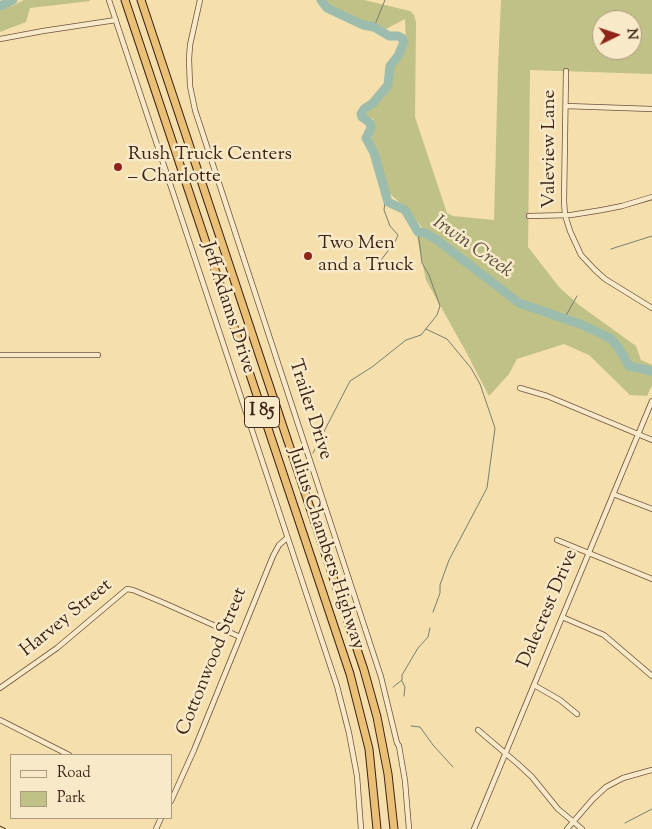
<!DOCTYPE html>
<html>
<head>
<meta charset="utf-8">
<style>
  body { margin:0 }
  #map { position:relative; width:652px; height:829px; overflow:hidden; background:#f5dfac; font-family:"Sorts Mill Goudy",serif }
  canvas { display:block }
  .legend { position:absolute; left:10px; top:754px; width:162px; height:65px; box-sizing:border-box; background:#f8eac9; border:1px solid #ae9a81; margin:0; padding:6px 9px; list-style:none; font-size:15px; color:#3f2316 }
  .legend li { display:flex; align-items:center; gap:10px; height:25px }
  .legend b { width:25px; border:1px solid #ae9a81 }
  .north { position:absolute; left:592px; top:10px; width:50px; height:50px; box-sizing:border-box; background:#f8eac9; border:1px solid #ae9a81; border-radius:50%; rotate:86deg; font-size:14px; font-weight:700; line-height:20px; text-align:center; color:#3f2316 }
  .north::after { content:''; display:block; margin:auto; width:18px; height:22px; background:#8f2418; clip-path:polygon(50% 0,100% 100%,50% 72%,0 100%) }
</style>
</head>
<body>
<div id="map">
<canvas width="652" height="829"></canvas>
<ul class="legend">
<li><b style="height:6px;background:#f8eac9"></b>Road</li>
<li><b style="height:14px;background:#bfc187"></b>Park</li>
</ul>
<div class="north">N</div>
</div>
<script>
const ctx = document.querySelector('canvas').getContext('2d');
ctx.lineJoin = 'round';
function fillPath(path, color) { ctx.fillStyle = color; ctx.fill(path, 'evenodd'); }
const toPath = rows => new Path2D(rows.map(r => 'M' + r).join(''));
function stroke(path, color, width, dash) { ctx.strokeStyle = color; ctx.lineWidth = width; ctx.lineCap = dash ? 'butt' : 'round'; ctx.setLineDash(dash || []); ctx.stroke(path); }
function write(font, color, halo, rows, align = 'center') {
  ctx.font = font + ' "Sorts Mill Goudy",serif'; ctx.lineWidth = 5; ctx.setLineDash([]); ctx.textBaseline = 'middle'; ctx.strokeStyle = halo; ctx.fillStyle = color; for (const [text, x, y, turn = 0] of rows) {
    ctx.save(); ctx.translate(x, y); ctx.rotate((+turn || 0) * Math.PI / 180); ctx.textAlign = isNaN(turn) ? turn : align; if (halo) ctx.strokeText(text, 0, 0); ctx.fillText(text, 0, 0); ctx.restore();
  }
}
const green = toPath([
  [24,0,90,0,90,1,30,8,26,22,0,32,0,1,12,6],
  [320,0,364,0,410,11,414,15,416,22,415,117,447,213,453,216,494,220,498,68,501,0,652,0,652,74,530,70,528,247,559,287,579,305,636,346,641,360,652,365,652,385,647,396,630,395,589,355,564,344,517,359,509,374,489,396,465,350,426,280,416,231,424,230,409,211,388,192,371,141,374,119,364,116,388,89,392,78,390,65,406,43,405,19,382,31,373,25,343,17,323,4],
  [602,20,632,20,632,50,602,50]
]);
const stream = toPath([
  [374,27,385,0],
  [611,249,652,236],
  [381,260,395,242,398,235,390,226,384,210,385,202,388,202],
  [564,319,577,296],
  [426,329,447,339,471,368,480,384,495,428,487,488,449,560,440,585,440,593,433,612],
  [313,453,350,381,372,367,406,340,421,335,437,315,440,306,429,275,422,263,418,232],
  [402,681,405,687,404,696],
  [393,687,402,680,402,675,418,648,428,637,430,628],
  [411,726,420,727,433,745,453,767],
  [625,823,652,809]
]);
const river = toPath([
  [321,0,327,8,363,25,374,27,389,36,398,36,402,38,404,42,398,56,390,66,388,85,373,103,364,109,361,114,362,117,370,123,371,128,366,138,374,153,388,202,405,210,418,232,425,233,437,240,519,303,580,324,600,333,611,339,618,347,629,366,652,371],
  [0,6,13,0]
]);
const minor = toPath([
  [109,0,337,686,349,733,357,776,361,829],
  [200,0,190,45,189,59,190,86,195,110,381,677,397,743,399,746,405,781,409,829],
  [0,39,43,31,116,20],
  [566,71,564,201,565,215,570,231,581,255,595,270,605,279,652,308],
  [566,106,652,109],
  [529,216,571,215,602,210,622,206,652,197],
  [0,355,98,355],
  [520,388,547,396,652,440],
  [613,494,652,509],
  [557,540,652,579],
  [562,617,604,635,652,676],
  [534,685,560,700,577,714],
  [0,688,57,648,127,589,133,590,164,603,240,637],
  [0,720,69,755],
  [478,730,518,764,532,777,558,809,582,829],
  [171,801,194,750,273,556,279,545,287,538],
  [156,829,161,818],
  [474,829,652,401],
  [567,829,593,799,606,787,623,778,652,770]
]);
const highway = toPath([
  [125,0,350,674,369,749,377,829],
  [141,0,364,670,377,717,388,774,394,829]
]);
const rail = toPath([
  [0,826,6,829]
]);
const markers = [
  [118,167,5,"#8f2418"],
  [308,256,5,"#8f2418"]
];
const shields = [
  [262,412,35]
];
const shieldNames = [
  ["I 85",262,412]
];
const streetNames = [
  ["Valeview Lane",551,149,-90],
  ["Jeff Adams Drive",227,308,72],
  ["Trailer Drive",309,410,72],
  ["Julius Chambers Highway",325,549,72],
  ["Dalecrest Drive",549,609,-67],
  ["Harvey Street",67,619,-39],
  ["Cottonwood Street",213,662,-68]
];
const poiNames = [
  ["Rush Truck Centers",128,156],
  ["– Charlotte",128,178],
  ["Two Men",318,245],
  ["and a Truck",318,267]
];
const waterNames = [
  ["Irwin Creek",472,248,35]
];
fillPath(green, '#bfc187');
stroke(stream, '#777f71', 1);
stroke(river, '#9cbcae', 9);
stroke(minor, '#6c523c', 6);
stroke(highway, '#3f2316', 9);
stroke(minor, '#f8eac9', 4.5);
stroke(highway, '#eac076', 7);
stroke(rail, '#3f2316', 1, [9, 9]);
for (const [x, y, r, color] of markers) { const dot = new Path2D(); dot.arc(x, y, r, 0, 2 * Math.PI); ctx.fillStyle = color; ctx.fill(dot); stroke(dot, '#f8eac9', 2); }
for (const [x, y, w] of shields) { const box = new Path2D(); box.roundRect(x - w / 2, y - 15.5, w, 31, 4); ctx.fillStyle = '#f8eac9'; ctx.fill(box); stroke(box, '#3f2316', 1); }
write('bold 18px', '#3f2316', null, shieldNames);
write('19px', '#3f2316', '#f8eac9', streetNames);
write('19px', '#3f2316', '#f8eac9', poiNames, 'left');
write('italic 20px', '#5b5144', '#f8eac9', waterNames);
</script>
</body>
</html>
